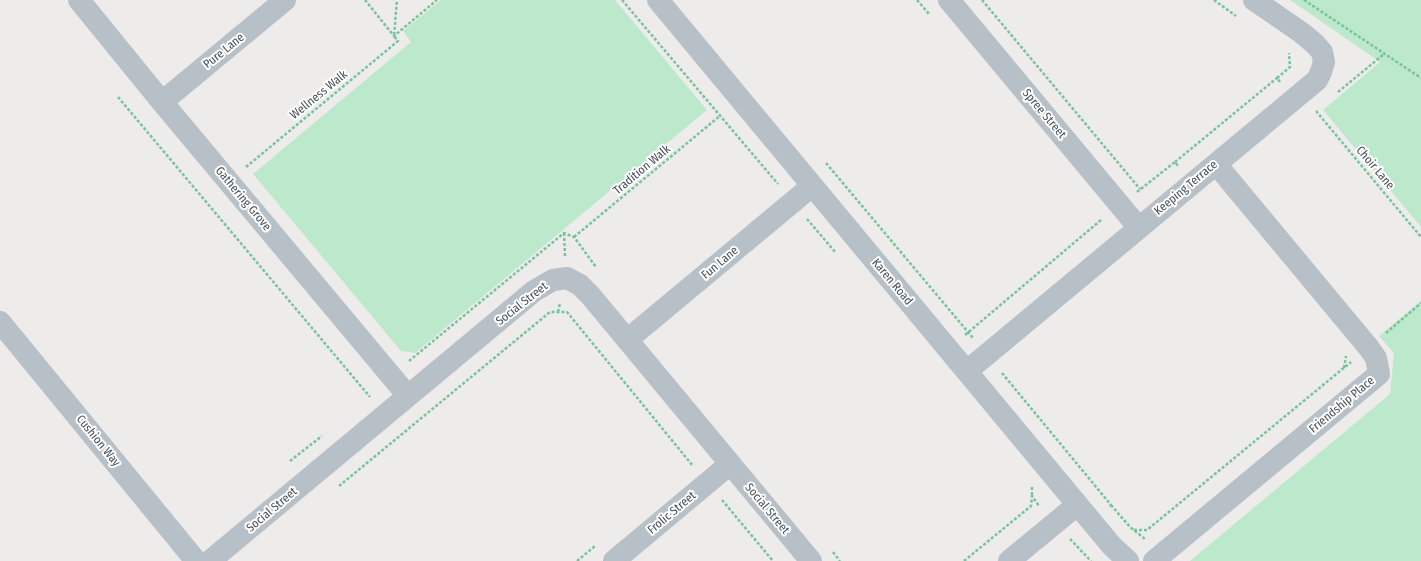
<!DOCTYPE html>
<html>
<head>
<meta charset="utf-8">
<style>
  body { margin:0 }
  canvas { display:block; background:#eeebeb }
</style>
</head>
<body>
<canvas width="1421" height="561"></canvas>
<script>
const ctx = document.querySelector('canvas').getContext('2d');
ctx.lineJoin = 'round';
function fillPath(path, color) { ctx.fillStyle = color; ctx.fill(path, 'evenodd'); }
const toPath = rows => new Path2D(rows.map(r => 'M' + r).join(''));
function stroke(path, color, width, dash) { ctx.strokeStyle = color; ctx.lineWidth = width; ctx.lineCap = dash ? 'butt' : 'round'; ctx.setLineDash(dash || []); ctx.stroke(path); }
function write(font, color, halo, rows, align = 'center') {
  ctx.font = font + ' "Fira Sans Condensed",sans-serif'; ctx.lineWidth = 4; ctx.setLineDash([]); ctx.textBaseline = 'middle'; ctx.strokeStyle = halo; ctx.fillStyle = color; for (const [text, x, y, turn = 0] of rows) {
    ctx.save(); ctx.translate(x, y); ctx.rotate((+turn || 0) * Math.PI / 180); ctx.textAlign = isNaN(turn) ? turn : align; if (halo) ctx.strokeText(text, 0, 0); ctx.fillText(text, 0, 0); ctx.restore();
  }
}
const green = toPath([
  [441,0,615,0,707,110,415,353,401,351,253,174,411,42,403,31],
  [1290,0,1421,0,1421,227,1323,110,1380,62],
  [1421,301,1421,561,1190,561,1390,394,1394,353,1379,336]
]);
const path = toPath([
  [365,0,394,36,437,0],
  [622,0,778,184],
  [917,0,930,15],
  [982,0,1140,189],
  [1214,0,1236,16],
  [1304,0,1421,78],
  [1280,82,1277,78,1290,67,1289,53],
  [1338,92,1384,54],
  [118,97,370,397],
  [1316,111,1421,237],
  [1175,162,1277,78],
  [826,163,973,338],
  [246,167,398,41,394,36,397,0],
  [1137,192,1175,162,1178,166],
  [807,219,836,253],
  [564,233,565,256],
  [574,237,721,115],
  [558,312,560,303],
  [1386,333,1421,303],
  [965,335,1101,220],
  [409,361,564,233,574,237,596,267],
  [1344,368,1346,356],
  [1002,373,1111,505,1109,507],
  [290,461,322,436],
  [339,486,550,312,567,312,693,466],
  [1032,487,1032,496],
  [722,500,773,561],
  [1111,505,1130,527,1145,539],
  [1134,530,1147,530,1351,362],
  [1070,539,1091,561],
  [833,552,840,561],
  [577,561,595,546],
  [964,561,1031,506,1032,496,1039,506]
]);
const minor = toPath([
  [79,0,162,102,408,396],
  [658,0,1111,545,1128,561],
  [949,0,1139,228],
  [162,102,285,0],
  [0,322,196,561],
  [627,340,812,186],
  [967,371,1317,80,1321,72,1324,62,1322,52,1315,44,1302,33,1254,0],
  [210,561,534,291,553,280,567,278,580,285,590,295,811,561],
  [614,561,730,464],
  [1009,561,1077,505],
  [1154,561,1379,374,1376,358,1369,348,1216,164]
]);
const streetNames = [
  ["Pure Lane",224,51,-39],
  ["Wellness Walk",319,95,-39],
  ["Spree Street",1044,114,50],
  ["Choir Lane",1375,168,50],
  ["Tradition Walk",642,170,-40],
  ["Keeping Terrace",1186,188,-40],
  ["Gathering Grove",243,199,50],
  ["Fun Lane",720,263,-40],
  ["Karen Road",892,282,50],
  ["Social Street",522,304,-38],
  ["Friendship Place",1342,405,-40],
  ["Cushion Way",98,441,51],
  ["Social Street",767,509,50],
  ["Social Street",272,510,-40],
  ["Frolic Street",672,513,-40]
];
fillPath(green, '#bce9cc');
stroke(path, '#77c49c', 2.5, [3, 2]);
stroke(minor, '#b8c0c7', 22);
write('12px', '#464f57', '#fff', streetNames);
</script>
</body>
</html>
